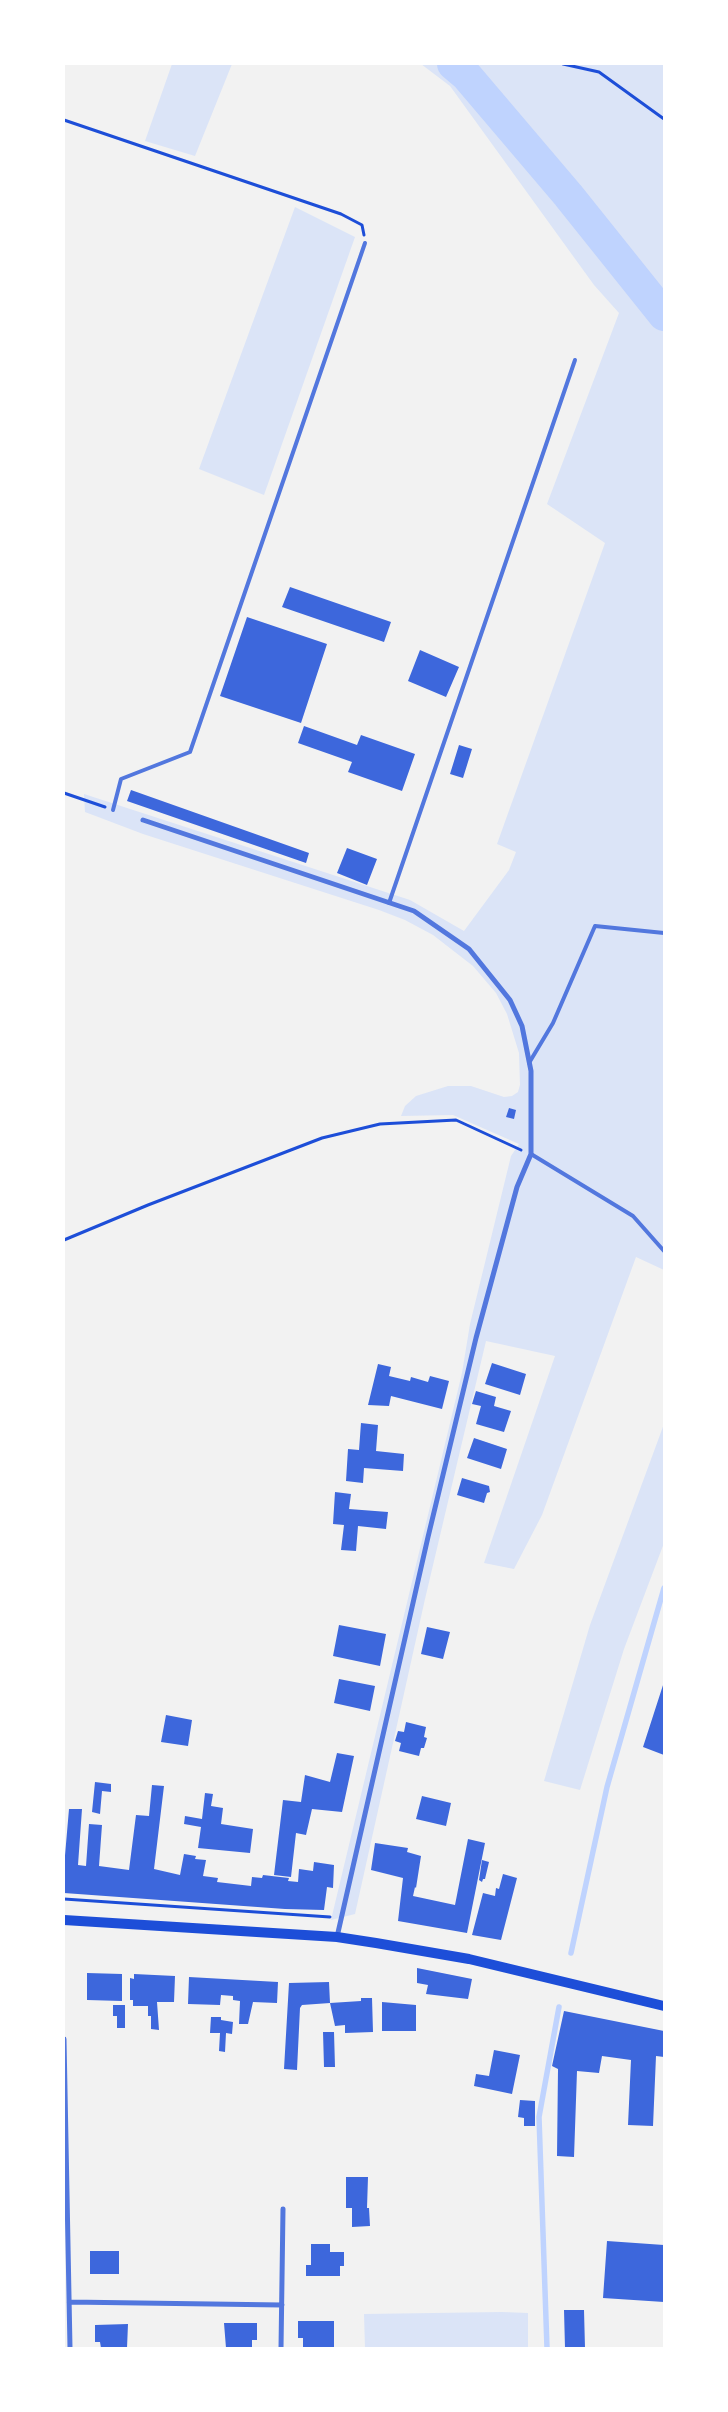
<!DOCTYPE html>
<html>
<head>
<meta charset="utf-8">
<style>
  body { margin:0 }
  #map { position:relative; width:728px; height:2412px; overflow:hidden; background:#f2f2f2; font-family:Lato,sans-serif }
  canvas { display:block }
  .frame { position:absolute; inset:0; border:65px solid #fff; pointer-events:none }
</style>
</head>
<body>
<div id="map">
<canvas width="728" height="2412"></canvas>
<div class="frame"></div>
</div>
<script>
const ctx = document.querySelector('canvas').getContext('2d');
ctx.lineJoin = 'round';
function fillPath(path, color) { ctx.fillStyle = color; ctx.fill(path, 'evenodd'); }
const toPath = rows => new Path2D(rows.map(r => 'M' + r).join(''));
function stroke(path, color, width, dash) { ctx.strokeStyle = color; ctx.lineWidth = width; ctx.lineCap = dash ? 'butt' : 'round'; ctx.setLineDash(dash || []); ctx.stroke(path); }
const green = toPath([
  [172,64,232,64,195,156,145,141],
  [421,64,664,64,664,1270,636,1257,542,1515,514,1569,484,1563,555,1356,486,1341,425,1599,355,1914,331,1920,462,1373,470,1324,511,1156,519,1144,453,1115,401,1116,405,1106,416,1096,448,1086,471,1086,504,1097,512,1096,518,1092,520,1085,519,1053,507,1014,496,993,473,966,433,935,405,920,379,910,143,834,85,812,84,794,410,900,464,931,509,870,516,852,497,844,605,543,547,504,619,313,594,285,450,86],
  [295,207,355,237,264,495,199,469],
  [664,1424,664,1543,624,1649,580,1790,544,1781,590,1625],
  [502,2312,528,2313,528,2348,365,2348,364,2314]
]);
const stream = toPath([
  [571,1953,607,1787,664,1588],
  [547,2348,539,2117,559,2007]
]);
const river = toPath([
  [453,64,466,75,568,195,664,315]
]);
const building = toPath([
  [290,587,391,622,384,642,282,607],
  [247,617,327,644,301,723,220,696],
  [420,650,459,667,446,697,408,681],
  [304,726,357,745,361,735,415,754,402,791,348,772,352,762,298,743],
  [459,745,472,749,463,778,450,774],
  [131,790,309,853,306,863,127,801],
  [347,848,377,859,367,885,337,873],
  [509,1108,516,1110,514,1119,506,1117],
  [492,1363,526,1374,520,1395,485,1384],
  [378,1364,391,1367,389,1376,410,1381,411,1377,428,1382,430,1376,449,1381,442,1409,391,1396,389,1406,368,1405],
  [476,1391,496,1397,494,1406,511,1411,504,1432,476,1424,481,1406,472,1404],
  [361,1423,378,1425,376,1451,404,1454,403,1471,364,1468,363,1483,346,1481,348,1449,359,1450],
  [474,1438,507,1449,501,1469,467,1458],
  [462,1478,489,1486,490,1492,487,1493,484,1503,457,1495],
  [335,1492,351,1494,349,1509,388,1512,386,1529,358,1526,356,1551,341,1550,344,1525,333,1524],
  [339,1625,386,1634,380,1666,333,1656],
  [427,1627,450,1632,443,1659,421,1654],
  [339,1679,375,1686,370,1711,334,1703],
  [664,1682,664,1755,643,1747],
  [166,1715,192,1720,188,1746,161,1742],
  [406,1722,426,1727,424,1737,427,1738,424,1748,421,1748,419,1756,399,1751,401,1743,395,1741,398,1731,404,1732],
  [337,1753,354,1756,342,1812,312,1809,306,1835,296,1833,291,1877,274,1875,283,1800,301,1802,305,1775,330,1782],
  [95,1782,111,1784,111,1792,102,1791,100,1814,92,1812],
  [152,1785,164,1786,154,1869,180,1875,184,1854,196,1856,195,1859,206,1860,203,1876,218,1878,217,1882,251,1886,252,1877,262,1878,263,1875,289,1878,288,1881,298,1882,299,1869,313,1871,314,1862,334,1865,333,1888,327,1887,324,1910,285,1909,64,1893,64,1867,69,1809,82,1809,78,1865,86,1866,89,1824,102,1825,99,1866,129,1870,136,1815,149,1816],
  [205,1793,213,1794,211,1806,223,1808,221,1824,253,1829,250,1853,198,1848,201,1827,184,1824,185,1816,202,1819],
  [422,1796,451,1803,446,1826,416,1819],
  [468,1839,485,1843,467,1933,398,1921,403,1878,371,1870,375,1843,408,1848,407,1852,421,1856,416,1888,415,1887,413,1896,455,1905],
  [482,1860,489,1862,485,1879,483,1879,482,1882,479,1880],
  [503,1874,517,1878,501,1940,472,1935,483,1893,495,1896,496,1888,499,1889],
  [417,1968,472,1979,468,1999,426,1994,428,1985,417,1983],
  [87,1973,122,1974,122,2001,87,2000],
  [134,1974,175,1976,174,2002,157,2002,159,2030,151,2029,151,2016,148,2016,148,2006,133,2006,133,2000,130,2000,130,1978,134,1979],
  [189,1977,278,1982,277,2003,253,2002,248,2024,239,2024,240,2001,233,2000,233,1996,221,1995,220,2005,188,2004],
  [329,1982,330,2003,302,2005,300,2008,297,2070,284,2069,289,1983],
  [361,1998,372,1998,373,2032,345,2033,345,2025,335,2026,330,2003,361,2001],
  [382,2002,416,2005,416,2031,382,2031],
  [113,2005,125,2005,125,2028,117,2028,117,2016,113,2016],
  [564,2011,664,2031,664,2057,656,2056,653,2126,628,2125,631,2060,602,2056,599,2073,577,2071,574,2157,557,2156,558,2069,552,2066],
  [211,2017,221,2017,221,2020,233,2022,232,2034,226,2033,225,2052,219,2051,220,2033,210,2033],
  [323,2032,334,2032,335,2067,324,2067],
  [494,2050,520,2055,512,2094,474,2086,476,2074,489,2076],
  [520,2100,535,2101,535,2126,524,2126,524,2118,518,2117],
  [346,2177,368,2177,367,2208,369,2208,370,2226,352,2227,352,2208,346,2208],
  [607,2241,664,2245,664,2302,603,2298],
  [311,2244,330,2244,330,2252,344,2252,344,2266,340,2266,340,2276,306,2276,306,2265,311,2265],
  [90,2251,119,2251,119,2274,90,2274],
  [564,2310,584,2310,585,2348,565,2348],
  [298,2321,334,2321,334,2348,303,2348,303,2338,298,2338],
  [224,2323,257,2323,257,2340,252,2340,252,2348,226,2348],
  [128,2324,127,2348,101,2348,100,2342,95,2342,95,2325]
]);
const path = toPath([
  [563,64,599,72,664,119],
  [64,120,341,214,362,225,364,235],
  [64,793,105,807],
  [64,1240,148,1205,322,1138,380,1124,456,1120,521,1150],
  [64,1899,330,1917]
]);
const service = toPath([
  [113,810,121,779,190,752,365,243],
  [389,903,575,360],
  [529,1063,553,1023,595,926,664,933],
  [531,1154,633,1216,664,1251]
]);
const minor = toPath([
  [143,820,414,911,469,949,510,1000,522,1026,531,1071,531,1154,517,1187,476,1338,428,1537,337,1937],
  [64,2039,70,2348],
  [69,2302,282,2305],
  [281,2348,283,2209]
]);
const secondary = toPath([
  [64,1920,337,1937,376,1943,469,1959,664,2006]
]);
fillPath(green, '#dbe4f7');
stroke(stream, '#bfd3fe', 5.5);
stroke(river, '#bfd3fe', 32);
fillPath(building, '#3d67dc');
stroke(path, '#1d4ed8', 3);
stroke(service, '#5277de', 4);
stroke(minor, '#5277de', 5);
stroke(secondary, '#1d4ed8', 10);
</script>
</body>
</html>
